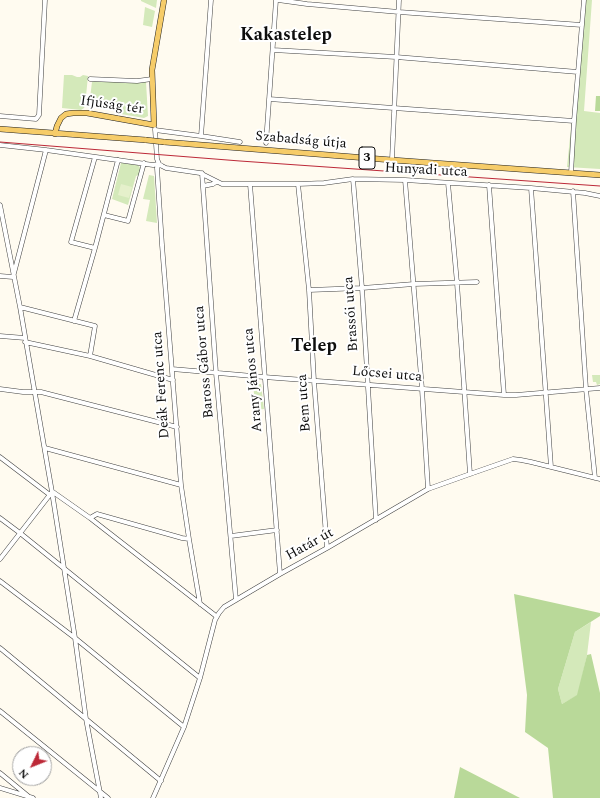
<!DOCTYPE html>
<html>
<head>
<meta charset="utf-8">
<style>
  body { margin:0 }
  #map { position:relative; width:600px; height:798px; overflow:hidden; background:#fffbf0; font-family:Spectral,serif }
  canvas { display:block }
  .north { position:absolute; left:12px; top:746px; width:40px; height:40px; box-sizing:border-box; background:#fff; border:1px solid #9f9f9f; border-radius:50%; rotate:227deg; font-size:11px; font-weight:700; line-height:16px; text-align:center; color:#0e0e0e }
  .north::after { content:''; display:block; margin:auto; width:14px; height:18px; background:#bc2837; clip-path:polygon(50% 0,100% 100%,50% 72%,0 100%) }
</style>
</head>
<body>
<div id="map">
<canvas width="600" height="798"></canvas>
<div class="north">N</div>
</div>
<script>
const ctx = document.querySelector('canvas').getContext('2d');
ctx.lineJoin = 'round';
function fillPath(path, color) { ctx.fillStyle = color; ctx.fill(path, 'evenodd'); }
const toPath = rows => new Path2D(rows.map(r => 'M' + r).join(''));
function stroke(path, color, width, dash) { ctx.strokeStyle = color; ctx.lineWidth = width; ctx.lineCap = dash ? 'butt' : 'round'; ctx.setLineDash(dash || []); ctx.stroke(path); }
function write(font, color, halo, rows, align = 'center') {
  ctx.font = font + ' Spectral,serif'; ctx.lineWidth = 4; ctx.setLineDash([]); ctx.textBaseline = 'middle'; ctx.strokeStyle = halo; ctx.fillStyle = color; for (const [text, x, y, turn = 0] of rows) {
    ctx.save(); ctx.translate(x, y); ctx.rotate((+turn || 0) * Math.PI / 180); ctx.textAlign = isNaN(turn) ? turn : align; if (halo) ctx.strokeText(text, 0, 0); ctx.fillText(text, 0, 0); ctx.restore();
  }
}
const green = toPath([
  [141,0,157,0,156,8,141,1],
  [584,0,592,0,584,111,600,113,600,169,567,167],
  [145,7,155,11,152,27,143,25],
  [64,75,72,75,77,77,80,77,83,75,88,76,85,106,84,108,81,110,62,108],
  [97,80,146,82,148,116,144,118,121,114,115,103,90,98,92,82],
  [121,163,138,165,141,169,139,175,136,176,128,205,112,199],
  [149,175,154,176,157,223,146,221,150,200,143,199],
  [592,375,600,375,600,384,597,385,596,382,593,382],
  [261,384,264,409,256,410,253,385],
  [591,622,587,655,578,695,562,704,558,689,575,632]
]);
const forest = toPath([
  [596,96,600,96,600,111,595,111],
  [514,594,600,613,600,616,575,632,558,689,562,704,577,695,587,655,591,654,600,693,600,798,553,798,548,748,525,732,527,695],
  [460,767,520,798,454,798]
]);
const pitch = toPath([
  [121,184,132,187,129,198,118,195]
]);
const minor = toPath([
  [278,0,307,4,399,12,582,25],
  [273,50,396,57,578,72],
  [90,79,137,81,152,79],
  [269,99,574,121],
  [0,116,36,119,39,115,45,0],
  [155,129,157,159,159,164],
  [155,130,201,136,240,142],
  [201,136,211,0],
  [266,143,276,0],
  [0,145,46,150,153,165,159,164],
  [392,160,399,0],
  [159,164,162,166,166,168,200,173,222,184,298,184,324,183,353,179,405,180,531,188,585,193,600,196],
  [159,164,157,168,162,245,181,485,189,539,200,604],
  [202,173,216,373,236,600],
  [571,173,574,121,584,0],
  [353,179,362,288,376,520],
  [405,180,422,389,428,489],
  [448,183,457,283,470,474],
  [250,184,280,574],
  [298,184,309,290,314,381,327,548],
  [489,185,504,395],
  [203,186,213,184,216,182],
  [531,188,551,467],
  [573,191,586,389,595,478],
  [0,205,20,307,52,492,75,638,86,719,101,798],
  [104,215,128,221,144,163],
  [95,248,71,242,95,157],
  [0,276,13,277,46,150],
  [309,290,362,288,414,284,477,282],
  [20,307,95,326,90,356],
  [74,321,95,248,118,160],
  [0,336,25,338],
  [25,342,90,356,173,380],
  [172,369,264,377,504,395,516,395,600,388],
  [0,389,23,392,41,392,177,427],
  [45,448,181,485],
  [0,457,50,495],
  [53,492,90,518,216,616],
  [0,518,20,533,200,678],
  [90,518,97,514,182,538,189,539],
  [231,536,277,530],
  [0,559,52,492],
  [0,581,75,638,184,727],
  [0,648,161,781],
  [0,711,108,798],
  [0,773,28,796],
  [0,788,33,798],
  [153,798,184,727,200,678,215,620,219,613,224,607,280,574,327,548,428,489,470,474,513,459,521,460,531,462,600,479]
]);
const major = toPath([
  [0,129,146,140],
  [55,134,57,126,61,118,66,114,73,113,87,113,154,125,152,70,164,0],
  [164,142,392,160,600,175]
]);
const tram = toPath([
  [0,142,240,161,600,186]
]);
const majorBridge = toPath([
  [146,140,164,142]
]);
const shields = [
  [367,158,16]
];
const shieldNames = [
  ["3",367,158]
];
const streetNames = [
  ["Ifjúság tér",112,106,8],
  ["Szabadság útja",301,141,5],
  ["Hunyadi utca",426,171,3],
  ["Brassói utca",352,314,-94],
  ["Baross Gábor utca",205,362,-95],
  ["Lőcsei utca",387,375,5],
  ["Arany János utca",254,380,-95],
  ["Deák Ferenc utca",162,385,-94],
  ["Bem utca",305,403,-94],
  ["Határ út",310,545,-29]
];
const districtNames = [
  ["Kakastelep",286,36],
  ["Telep",314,347]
];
fillPath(green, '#d4e9ba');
fillPath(forest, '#b9d999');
fillPath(pitch, '#e5f0cb');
stroke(minor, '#414141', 5);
stroke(major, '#1f1f1f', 6);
stroke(minor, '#fff', 4);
stroke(major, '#f6cc69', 5);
stroke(tram, '#bc2837', 1);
stroke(majorBridge, '#1f1f1f', 6, []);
stroke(majorBridge, '#f6cc69', 5);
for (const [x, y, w] of shields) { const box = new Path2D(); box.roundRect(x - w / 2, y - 11, w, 22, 3); ctx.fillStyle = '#fff'; ctx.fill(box); stroke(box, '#0e0e0e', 1); }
write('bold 13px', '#0e0e0e', null, shieldNames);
write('14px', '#0e0e0e', '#fff', streetNames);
write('bold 18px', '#0e0e0e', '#fff', districtNames);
</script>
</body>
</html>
